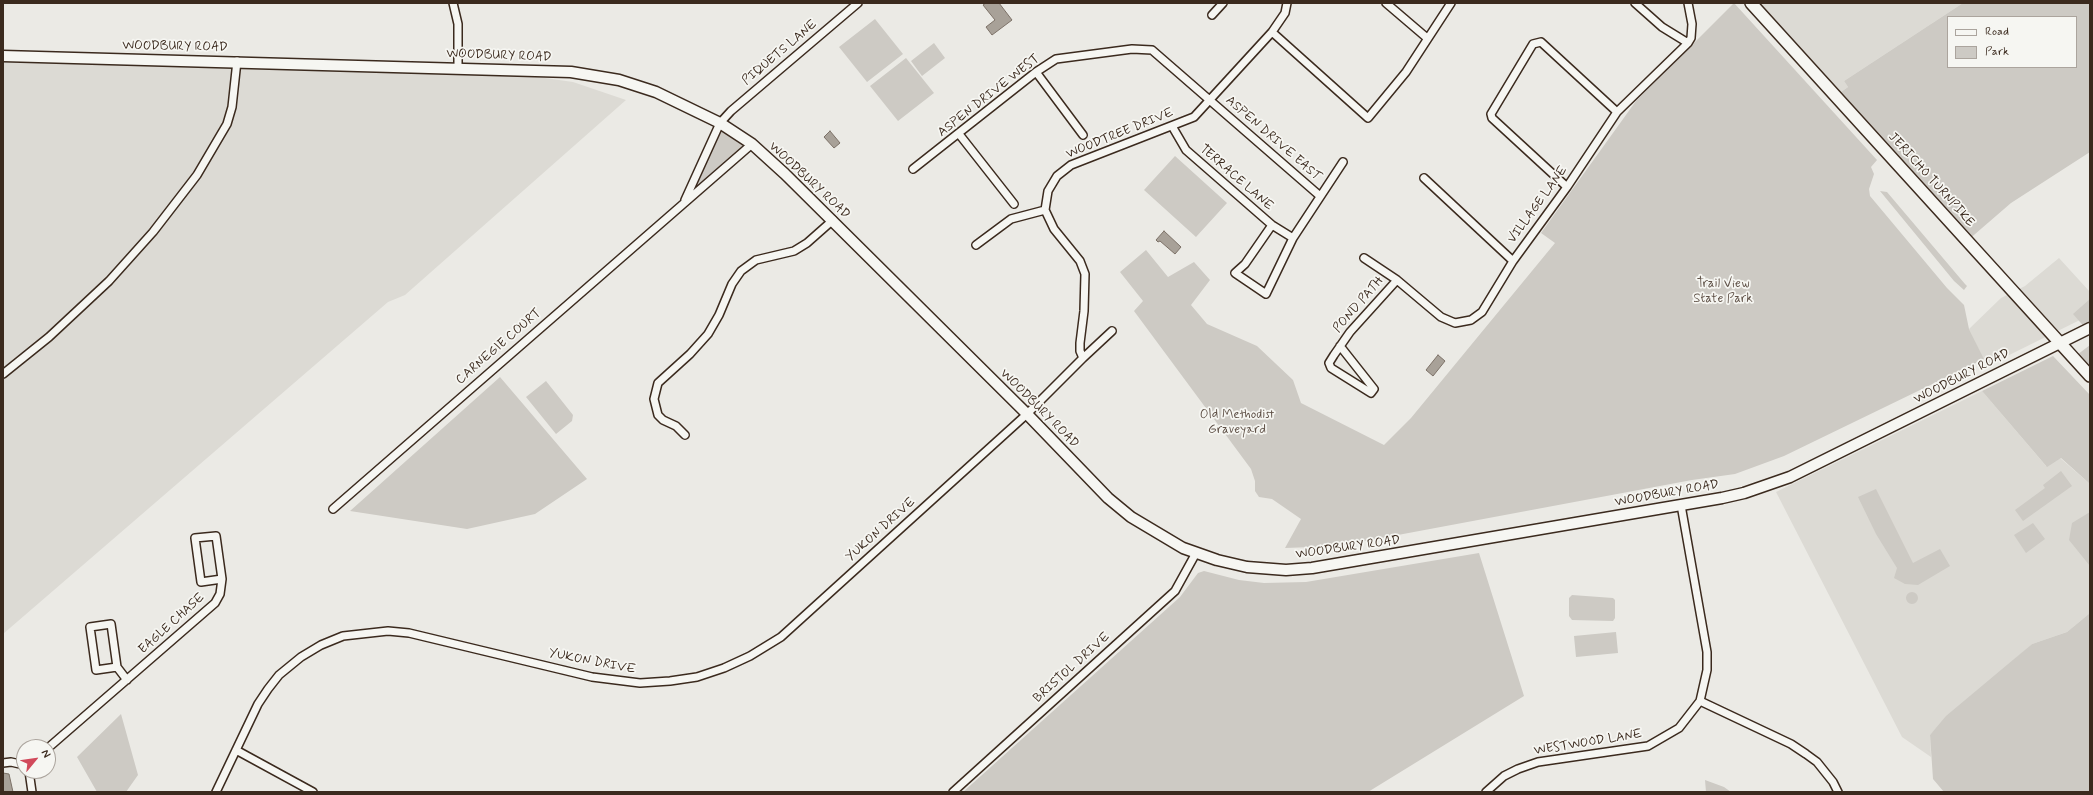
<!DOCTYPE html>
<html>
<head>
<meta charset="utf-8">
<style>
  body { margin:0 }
  #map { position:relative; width:2093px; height:795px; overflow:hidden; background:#ebeae5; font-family:Mynerve,sans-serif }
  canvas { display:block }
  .frame { position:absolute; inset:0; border:4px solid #3b2a1e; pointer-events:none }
  .legend { position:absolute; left:1947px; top:16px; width:130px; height:52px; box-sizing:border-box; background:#f6f6f2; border:1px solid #aba49d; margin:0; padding:5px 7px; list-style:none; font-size:12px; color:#3b2a1e }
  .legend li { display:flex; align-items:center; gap:8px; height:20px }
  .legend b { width:20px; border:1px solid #aba49d }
  .north { position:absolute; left:16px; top:739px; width:40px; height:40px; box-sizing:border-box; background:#f6f6f2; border:1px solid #aba49d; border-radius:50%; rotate:61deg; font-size:11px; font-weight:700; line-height:16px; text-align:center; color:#3b2a1e }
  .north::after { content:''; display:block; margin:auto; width:14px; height:18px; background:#d1495b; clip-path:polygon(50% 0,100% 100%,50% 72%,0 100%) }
</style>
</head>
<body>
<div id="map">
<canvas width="2093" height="795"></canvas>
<div class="frame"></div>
<ul class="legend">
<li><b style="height:5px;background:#f6f6f2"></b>Road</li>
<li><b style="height:11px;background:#cdcac4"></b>Park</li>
</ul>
<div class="north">N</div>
</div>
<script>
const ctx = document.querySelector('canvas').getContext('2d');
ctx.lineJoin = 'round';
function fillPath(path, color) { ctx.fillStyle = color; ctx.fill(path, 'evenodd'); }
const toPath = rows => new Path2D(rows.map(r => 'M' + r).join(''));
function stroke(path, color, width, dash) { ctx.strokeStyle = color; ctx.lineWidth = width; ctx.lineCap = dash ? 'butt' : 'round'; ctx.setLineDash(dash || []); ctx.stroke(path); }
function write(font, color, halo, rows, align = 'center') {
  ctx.font = font + ' Mynerve,sans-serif'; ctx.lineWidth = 3.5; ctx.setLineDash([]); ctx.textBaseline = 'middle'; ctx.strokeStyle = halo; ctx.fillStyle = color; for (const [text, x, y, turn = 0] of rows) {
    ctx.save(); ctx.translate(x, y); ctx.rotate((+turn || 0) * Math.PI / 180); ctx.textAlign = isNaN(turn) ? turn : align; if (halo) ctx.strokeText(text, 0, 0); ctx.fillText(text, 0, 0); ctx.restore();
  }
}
const built = toPath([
  [1755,3,1963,3,1844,81,1848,87,1841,92,1831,91],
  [3,58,489,70,573,82,626,100,405,295,388,302,3,634],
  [2059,258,2090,292,2090,315,1987,366,1969,329,2001,298,2025,286],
  [1982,391,2046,466,2060,458,2090,484,2090,613,2067,632,2032,644,1930,735,1931,757,1902,737,1776,492]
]);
const green = toPath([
  [1734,3,1877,160,1871,167,1874,174,1869,189,1870,196,1947,288,1964,305,1969,329,1984,359,1784,456,1735,474,1692,480,1339,546,1285,548,1301,519,1272,499,1259,497,1255,491,1255,481,1251,469,1134,311,1143,301,1120,272,1146,250,1168,277,1194,262,1210,280,1191,305,1207,324,1257,346,1293,380,1301,403,1384,445,1411,418,1555,243,1541,233,1636,101],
  [1963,3,2090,3,2090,152,2011,203,1967,241,1841,92,1848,87,1844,81],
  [1948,17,2076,17,2076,67,1948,67],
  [875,19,903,54,867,82,839,47],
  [934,43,945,58,922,76,911,61],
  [906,58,934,93,898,121,870,86],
  [721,125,750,145,685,202],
  [1175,156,1227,203,1196,237,1144,190],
  [1880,191,1887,192,1965,284,1967,286,1964,290,1954,281],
  [2090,299,2090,328,2087,330,2073,314],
  [2090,345,2090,377,2073,358],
  [2053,356,2090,395,2090,484,2061,458,2047,467,1982,391],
  [500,377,587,479,535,514,467,529,350,511],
  [546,381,573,415,572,421,556,434,526,397],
  [2061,471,2072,486,2023,521,2015,510,2045,488,2043,485],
  [1876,489,1913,563,1940,549,1950,566,1918,585,1905,584,1894,578,1897,568,1876,534,1858,497],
  [2090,512,2090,566,2069,540,2072,523],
  [2033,523,2045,539,2026,553,2014,535],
  [1479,553,1524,696,1368,792,963,792,1180,597,1198,573,1204,571,1239,580,1264,583,1306,582],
  '1906 598a6 6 0 1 1 12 0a6 6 0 1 1-12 0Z',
  [1572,595,1613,598,1615,600,1615,618,1613,621,1572,620,1569,616,1569,598],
  [2090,613,2090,792,1944,792,1933,779,1930,735,1946,716,2032,644,2067,632],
  [1616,632,1618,653,1576,657,1574,636],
  [121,714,138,775,126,792,97,792,77,757],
  [1705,780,1724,787,1731,792,1706,792]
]);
const water = toPath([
  [986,3,999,3,1012,20,992,35,986,27,995,20,983,5,986,3],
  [830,131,840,143,834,148,824,137,830,131],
  [1164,231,1181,247,1175,254,1160,241,1158,242,1156,240,1164,231],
  [1438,355,1445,361,1433,376,1426,370,1438,355],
  [3,773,9,774,13,792,3,792,3,773]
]);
const street = toPath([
  [453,3,458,24,458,67],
  [1386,3,1427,38],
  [1635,3,1662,27,1688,43],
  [1212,15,1223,3],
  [1272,32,1368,118,1406,72,1451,3],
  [1036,72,1083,135],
  [1172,126,1186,150,1272,225,1293,238],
  [959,134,1014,204],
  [913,169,1036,72,1056,59,1132,49,1152,50,1320,196],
  [1424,178,1513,261],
  [1567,187,1492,118,1491,114,1533,44,1541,42,1617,112],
  [685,200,720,123,731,111,858,3],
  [1272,225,1245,264,1235,273,1266,294,1293,238,1343,162],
  [976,245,1011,219,1045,210],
  [1364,258,1397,280,1441,317,1455,323,1471,320,1482,312,1513,261,1567,187,1617,112,1688,43,1691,38,1692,24,1688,3],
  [1340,346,1374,389,1371,393,1331,368,1329,363,1334,355,1350,332,1397,280],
  [1083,358,1112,331],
  [3,374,49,337,109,281,153,232,197,175,227,124,232,107,237,61],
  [685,435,676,426,663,420,658,415,654,399,658,383,690,354,708,334,719,315,732,284,741,271,756,260,794,251,807,243,833,220],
  [333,509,752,144],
  [117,667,96,670,90,627,111,624,117,667,127,680],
  [1700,701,1791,744,1806,754,1817,762,1833,782,1838,792],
  [48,748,215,603,220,594,222,579,216,536,195,538,201,582,222,579],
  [236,750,313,792],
  [3,763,11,762,24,765],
  [29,771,32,792],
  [216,792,258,704,268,689,279,675,301,657,321,645,343,636,388,631,409,633,592,677,640,683,670,681,697,677,724,668,750,656,781,637,1027,414,1083,358,1080,351,1080,343,1084,311,1085,274,1080,261,1054,229,1045,210,1048,191,1057,176,1071,165,1194,117,1272,32,1285,13,1287,3],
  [953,792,1175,591,1196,553],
  [1486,792,1504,776,1518,769,1538,762,1648,746,1679,728,1700,701,1707,670,1707,652,1681,505]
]);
const secondary = toPath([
  [3,56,571,72,619,80,656,92,720,123,752,144,785,174,1027,414,1108,498,1131,517,1183,548,1217,560,1247,567,1286,570,1312,568,1722,498,1744,493,1790,477,2090,328]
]);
const primary = toPath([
  [1751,3,2090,376]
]);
const streetNames = [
  ["WOODBURY ROAD",175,47,1],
  ["PIQUETS LANE",780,53,-40],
  ["WOODBURY ROAD",499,56,2],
  ["ASPEN DRIVE WEST",989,96,-38],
  ["WOODTREE DRIVE",1120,134,-22],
  ["ASPEN DRIVE EAST",1273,139,41],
  ["TERRACE LANE",1236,178,41],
  ["JERICHO TURNPIKE",1931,180,48],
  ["WOODBURY ROAD",809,181,43],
  ["VILLAGE LANE",1538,205,-54],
  ["POND PATH",1359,305,-49],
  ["CARNEGIE COURT",499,347,-41],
  ["WOODBURY ROAD",1962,377,-27],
  ["WOODBURY ROAD",1039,409,45],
  ["WOODBURY ROAD",1667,494,-10],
  ["YUKON DRIVE",881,530,-42],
  ["WOODBURY ROAD",1348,548,-8],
  ["EAGLE CHASE",172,624,-42],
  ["YUKON DRIVE",592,662,11],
  ["BRISTOL DRIVE",1072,668,-42],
  ["WESTWOOD LANE",1588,743,-9]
];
const parkNames = [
  ["Trail View",1723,284],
  ["State Park",1723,299],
  ["Old Methodist",1237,415],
  ["Graveyard",1237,430]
];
fillPath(built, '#dcdad4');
fillPath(green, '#cdcac4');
fillPath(water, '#a8a198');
stroke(water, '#7c7167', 1);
stroke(street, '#3b2a1e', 10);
stroke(secondary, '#3b2a1e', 13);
stroke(primary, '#3b2a1e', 14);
stroke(street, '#f6f6f2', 7);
stroke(secondary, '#f6f6f2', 10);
stroke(primary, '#f6f6f2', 11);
write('13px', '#3b2a1e', '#f6f6f2', streetNames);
write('13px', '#605248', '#f6f6f2', parkNames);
</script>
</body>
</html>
